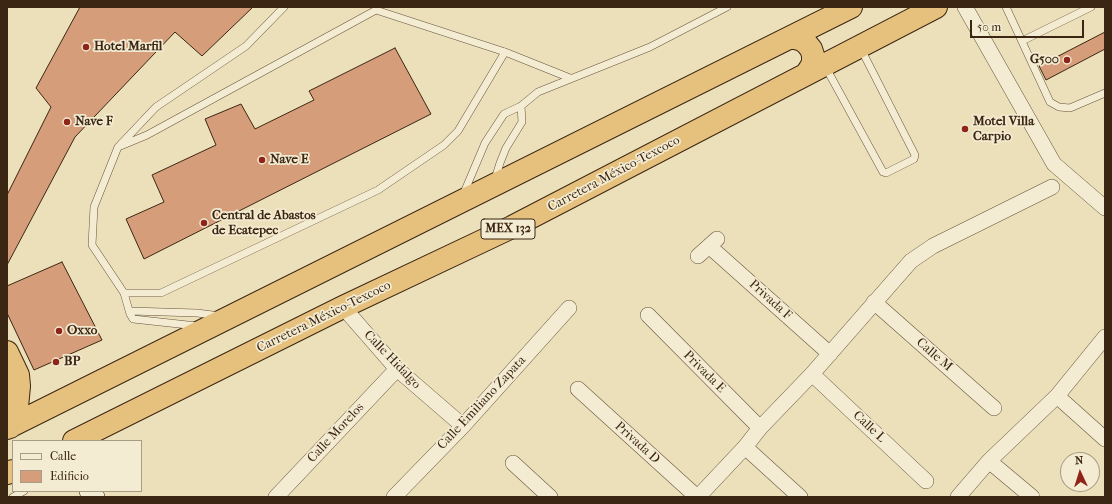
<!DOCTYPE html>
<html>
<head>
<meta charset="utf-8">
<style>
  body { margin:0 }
  #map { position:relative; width:1112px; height:504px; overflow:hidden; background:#ece0ba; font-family:"IM FELL French Canon",serif }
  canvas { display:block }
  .frame { position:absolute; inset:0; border:8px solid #3b2613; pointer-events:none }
  .legend { position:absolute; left:12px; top:440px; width:130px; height:52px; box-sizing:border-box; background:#f3ebd2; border:1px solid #a99c86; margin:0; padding:5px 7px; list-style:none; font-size:12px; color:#3b2613 }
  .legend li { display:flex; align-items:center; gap:8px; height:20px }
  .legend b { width:20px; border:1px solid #a99c86 }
  .north { position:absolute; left:1060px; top:452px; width:40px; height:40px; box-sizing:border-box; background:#f3ebd2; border:1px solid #a99c86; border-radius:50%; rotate:356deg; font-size:11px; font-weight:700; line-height:16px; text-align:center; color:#3b2613 }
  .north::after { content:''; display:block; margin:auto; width:14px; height:18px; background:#8f2418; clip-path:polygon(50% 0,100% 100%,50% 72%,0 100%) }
  .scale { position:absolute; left:970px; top:20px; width:114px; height:18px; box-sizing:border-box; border:2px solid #3b2613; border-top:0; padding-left:5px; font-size:12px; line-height:14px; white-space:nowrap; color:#3b2613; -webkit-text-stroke:3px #f3ebd2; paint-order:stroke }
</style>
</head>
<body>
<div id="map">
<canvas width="1112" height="504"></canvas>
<div class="frame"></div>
<ul class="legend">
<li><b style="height:5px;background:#f3ebd2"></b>Calle</li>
<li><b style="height:11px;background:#d59d7a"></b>Edificio</li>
</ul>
<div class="north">N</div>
<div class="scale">50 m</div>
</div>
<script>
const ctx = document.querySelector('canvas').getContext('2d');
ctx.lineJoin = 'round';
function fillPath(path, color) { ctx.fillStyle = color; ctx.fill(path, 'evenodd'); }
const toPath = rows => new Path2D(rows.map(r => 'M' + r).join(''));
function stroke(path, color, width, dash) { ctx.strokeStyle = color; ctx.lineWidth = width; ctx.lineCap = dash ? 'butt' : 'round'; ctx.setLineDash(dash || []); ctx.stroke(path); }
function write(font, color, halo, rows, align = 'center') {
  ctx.font = font + ' "IM FELL French Canon",serif'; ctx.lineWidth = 3.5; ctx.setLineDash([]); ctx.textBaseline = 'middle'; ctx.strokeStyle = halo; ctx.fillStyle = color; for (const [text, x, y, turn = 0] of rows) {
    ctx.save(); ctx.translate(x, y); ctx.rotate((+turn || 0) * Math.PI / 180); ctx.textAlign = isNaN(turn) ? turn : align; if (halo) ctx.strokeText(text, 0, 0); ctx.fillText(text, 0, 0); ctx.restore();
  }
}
const building = toPath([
  [80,7,253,7,202,56,175,32,75,137,7,265,7,195,51,107,36,88,80,7],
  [1105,32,1105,49,1046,80,1039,66,1105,32],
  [395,48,431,114,144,259,126,219,164,202,152,175,216,145,205,119,241,104,255,129,314,100,309,91,395,48],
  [62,262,102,340,34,370,7,313,7,286,62,262]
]);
const lane = toPath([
  [1006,7,1050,102,1059,107,1070,108,1105,93],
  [1022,41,1091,7],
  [505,52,458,131,444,145,378,190,161,293,124,293,92,245,94,207,118,147,147,135,376,10,505,52,570,78],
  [825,66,883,172,886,173,914,159,915,155,861,49],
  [120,145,156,107,246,46,284,7],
  [495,179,500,163,506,148,522,122,521,106],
  [463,195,485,143,504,114,521,106,538,92,650,47,727,7],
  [124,293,130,314,133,319,197,326],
  [130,311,197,313,220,316],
  [13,497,24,491]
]);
const street = toPath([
  [965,7,1054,164,1105,208],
  [709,246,830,354],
  [698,256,717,239],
  [874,302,994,408],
  [343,307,397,369,463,426],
  [648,315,760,428],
  [812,374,926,481],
  [578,389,697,497],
  [1057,396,1105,439],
  [745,447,800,497],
  [989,461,1032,497],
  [513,463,550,497],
  [276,497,397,369],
  [394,497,463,426,569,308],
  [698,497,745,447,760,428,812,374,911,261,933,246,1052,187],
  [958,497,989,461,1057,396,1105,337]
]);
const secondary = toPath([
  [90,491,94,497]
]);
const highway = toPath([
  [789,38,795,38,802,40,807,44,811,49,813,55,813,62,811,67,807,73],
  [7,352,18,375,19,386,17,407,10,427],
  [7,428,851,7],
  [74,441,343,307,512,227,936,7],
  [7,473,13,471]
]);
const markers = [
  [86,47,4,"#8f2418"],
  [1067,60,4,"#8f2418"],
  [67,122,4,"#8f2418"],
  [965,129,4,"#8f2418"],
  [262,160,4,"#8f2418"],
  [204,223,4,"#8f2418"],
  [59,331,4,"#8f2418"],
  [56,362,4,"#8f2418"]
];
const shields = [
  [508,229,54]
];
const shieldNames = [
  ["MEX 132",508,229]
];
const poiNames = [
  ["Hotel Marfil",94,47],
  ["G500",1059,60,"right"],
  ["Nave F",75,122],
  ["Motel Villa",973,122],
  ["Carpio",973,137],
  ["Nave E",270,160],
  ["Central de Abastos",212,216],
  ["de Ecatepec",212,231],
  ["Oxxo",67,331],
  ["BP",64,362]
];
const streetNames = [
  ["Carretera México-Texcoco",614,174,-28],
  ["Privada F",770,300,42],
  ["Carretera México-Texcoco",324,317,-26],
  ["Calle M",934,355,41],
  ["Calle Hidalgo",392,360,46],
  ["Privada E",704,372,45],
  ["Calle Emiliano Zapata",482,403,-47],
  ["Calle L",869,427,43],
  ["Calle Morelos",336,433,-47],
  ["Privada D",637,443,42]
];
fillPath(building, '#d59d7a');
stroke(building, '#3b2613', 1);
stroke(lane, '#67543d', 8);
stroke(street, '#67543d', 16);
stroke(secondary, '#3b2613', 22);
stroke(highway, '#3b2613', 24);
stroke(lane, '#f3ebd2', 7);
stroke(street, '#f3ebd2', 15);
stroke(secondary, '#f3ebd2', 21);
stroke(highway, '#e6c07d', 22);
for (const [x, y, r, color] of markers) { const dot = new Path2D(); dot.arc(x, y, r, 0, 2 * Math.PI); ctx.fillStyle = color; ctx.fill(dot); stroke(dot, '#f3ebd2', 1.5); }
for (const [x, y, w] of shields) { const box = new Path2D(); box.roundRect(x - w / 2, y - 10, w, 20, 3); ctx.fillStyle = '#f3ebd2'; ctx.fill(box); stroke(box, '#3b2613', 1); }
write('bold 12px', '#3b2613', null, shieldNames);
write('bold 13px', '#3b2613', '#f3ebd2', poiNames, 'left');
write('13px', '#3b2613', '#f3ebd2', streetNames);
</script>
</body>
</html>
